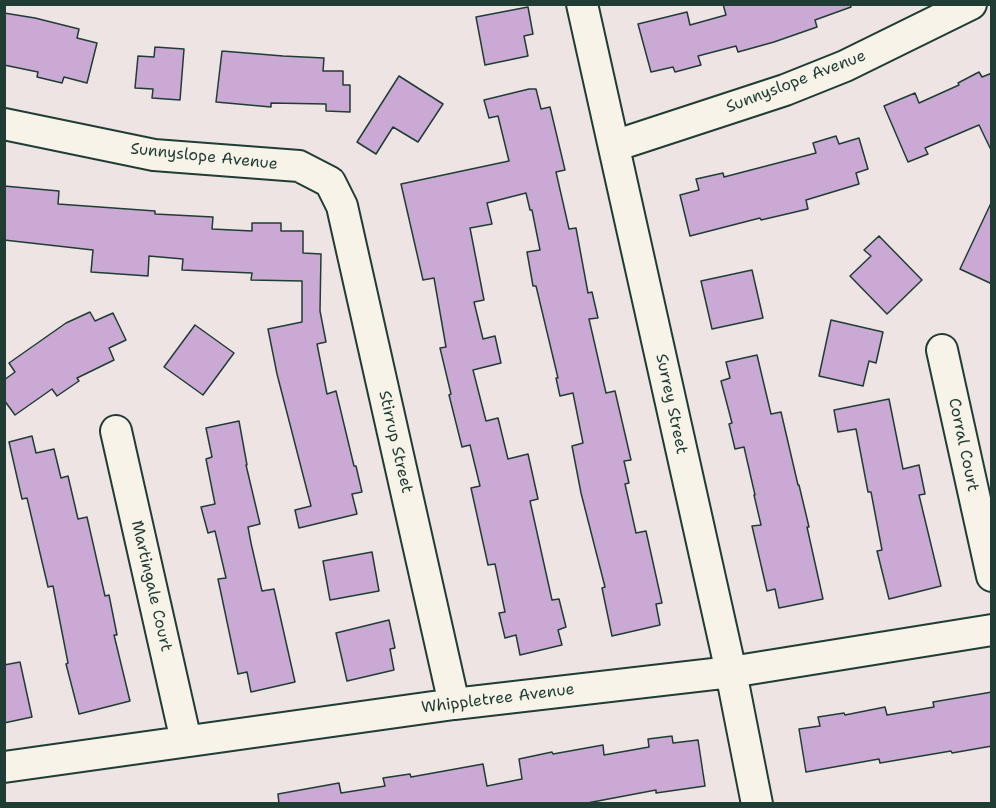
<!DOCTYPE html>
<html>
<head>
<meta charset="utf-8">
<style>
  body { margin:0 }
  #map { position:relative; width:996px; height:808px; overflow:hidden; background:#eee4e4; font-family:"Shantell Sans",sans-serif }
  canvas { display:block }
  .frame { position:absolute; inset:0; border:6px solid #1f3d34; pointer-events:none }
</style>
</head>
<body>
<div id="map">
<canvas width="996" height="808"></canvas>
<div class="frame"></div>
</div>
<script>
const ctx = document.querySelector('canvas').getContext('2d');
ctx.lineJoin = 'round';
function fillPath(path, color) { ctx.fillStyle = color; ctx.fill(path, 'evenodd'); }
const toPath = rows => new Path2D(rows.map(r => 'M' + r).join(''));
function stroke(path, color, width, dash) { ctx.strokeStyle = color; ctx.lineWidth = width; ctx.lineCap = dash ? 'butt' : 'round'; ctx.setLineDash(dash || []); ctx.stroke(path); }
function write(font, color, halo, rows, align = 'center') {
  ctx.font = font + ' "Shantell Sans",sans-serif'; ctx.lineWidth = 4.5; ctx.setLineDash([]); ctx.textBaseline = 'middle'; ctx.strokeStyle = halo; ctx.fillStyle = color; for (const [text, x, y, turn = 0] of rows) {
    ctx.save(); ctx.translate(x, y); ctx.rotate((+turn || 0) * Math.PI / 180); ctx.textAlign = isNaN(turn) ? turn : align; if (halo) ctx.strokeText(text, 0, 0); ctx.fillText(text, 0, 0); ctx.restore();
  }
}
const building = toPath([
  [723,4,850,4,851,7,815,20,817,27,774,42,738,52,736,46,698,56,701,65,675,72,673,67,651,72,638,24,687,12,690,25,726,15,723,4],
  [528,7,533,34,524,36,528,56,485,65,476,17,528,7],
  [4,13,35,18,79,29,77,38,97,43,87,83,64,77,62,83,37,77,38,72,4,65,4,13],
  [155,47,184,49,180,100,152,98,153,89,135,88,138,56,154,57,155,47],
  [222,51,283,56,324,58,323,71,343,71,343,85,350,85,350,112,326,111,326,104,271,103,271,107,216,102,222,51],
  [979,72,982,77,992,73,992,152,979,125,925,148,928,154,908,162,884,106,915,93,919,103,959,85,958,83,979,72],
  [399,76,443,104,418,142,393,127,376,154,357,142,399,76],
  [529,89,536,89,541,109,550,107,565,170,556,172,569,229,576,228,588,293,592,292,598,318,589,319,606,393,615,391,631,460,624,461,629,483,625,484,636,533,646,531,662,603,656,604,660,625,612,636,602,588,605,587,581,493,572,446,583,443,573,393,560,396,556,378,558,378,536,286,533,286,527,252,540,250,532,210,530,210,526,193,487,203,492,224,470,228,484,300,474,302,483,339,495,336,501,363,473,370,486,421,498,418,508,459,528,454,538,499,530,501,552,600,559,599,566,627,558,630,562,645,520,655,516,635,505,638,499,613,505,612,495,564,488,565,471,488,480,486,470,445,462,447,449,395,451,394,440,348,446,347,434,278,423,280,401,184,509,161,498,116,489,118,484,100,529,89],
  [836,136,839,144,859,138,868,169,856,173,859,184,806,200,808,209,761,220,760,218,690,236,680,195,699,190,696,179,723,173,724,177,816,153,813,143,836,136],
  [4,186,59,191,58,204,155,211,155,214,213,217,212,229,252,231,252,223,281,223,281,231,303,231,303,253,321,254,320,311,326,342,317,344,327,394,336,391,354,466,356,466,362,492,352,494,357,514,299,528,295,510,311,506,277,374,268,329,302,322,302,281,251,280,252,273,182,270,183,259,149,256,148,276,91,272,93,250,4,240,4,186],
  [992,201,992,284,960,269,992,201],
  [879,236,922,280,887,314,850,276,871,256,864,250,879,236],
  [752,270,763,318,712,329,701,281,752,270],
  [90,312,95,321,113,313,126,340,109,348,114,360,77,378,79,381,57,396,52,389,15,415,4,400,4,380,15,372,9,363,66,323,90,312],
  [831,320,883,332,876,363,869,361,863,386,819,376,831,320],
  [195,325,234,353,203,395,164,367,195,325],
  [757,355,771,414,781,412,798,485,799,485,809,527,807,527,823,599,779,608,775,589,767,591,752,526,761,525,754,495,755,495,744,447,735,449,729,424,732,423,721,381,730,378,726,362,757,355],
  [889,399,903,469,919,465,925,494,919,495,941,586,889,599,877,551,882,550,871,492,868,492,856,429,838,432,834,410,889,399],
  [239,421,247,465,246,465,260,524,248,527,251,543,262,591,274,589,295,682,251,692,247,672,238,674,218,579,226,578,215,531,208,533,201,507,215,504,206,459,212,457,206,428,239,421],
  [32,436,36,453,54,449,61,478,68,476,78,519,87,517,105,596,109,595,117,635,114,635,130,701,79,714,66,664,68,663,53,586,48,587,27,498,22,499,9,442,32,436],
  [372,552,379,591,330,600,323,561,372,552],
  [389,620,395,648,390,649,394,670,347,681,336,633,389,620],
  [20,662,32,717,4,723,4,665,20,662],
  [992,692,992,746,952,753,951,751,880,763,879,759,806,772,799,729,820,726,818,717,844,713,845,715,885,707,887,715,934,707,933,702,992,692],
  [672,736,673,743,698,740,705,786,656,793,656,790,582,804,279,804,278,794,339,783,341,793,385,786,383,778,410,774,411,777,483,764,487,786,522,779,519,759,552,752,553,754,603,745,604,755,649,747,648,739,672,736]
]);
const minor = toPath([
  [582,4,731,672,757,804],
  [4,124,154,155,299,166,330,182,342,206,454,704],
  [614,146,785,90,845,66,971,4],
  [942,350,992,576],
  [116,431,186,741],
  [4,767,454,704,731,672,992,630]
]);
const streetNames = [
  ["Sunnyslope Avenue",796,82,-21],
  ["Sunnyslope Avenue",204,157,6],
  ["Surrey Street",671,404,78],
  ["Stirrup Street",395,442,77],
  ["Corral Court",963,445,78],
  ["Martingale Court",151,586,77],
  ["Whippletree Avenue",498,699,-7]
];
fillPath(building, '#caa9d5');
stroke(building, '#1f3d34', 1.5);
stroke(minor, '#1f3d34', 34);
stroke(minor, '#f7f3e8', 30);
write('16px', '#1f3d34', '#f7f3e8', streetNames);
</script>
</body>
</html>
